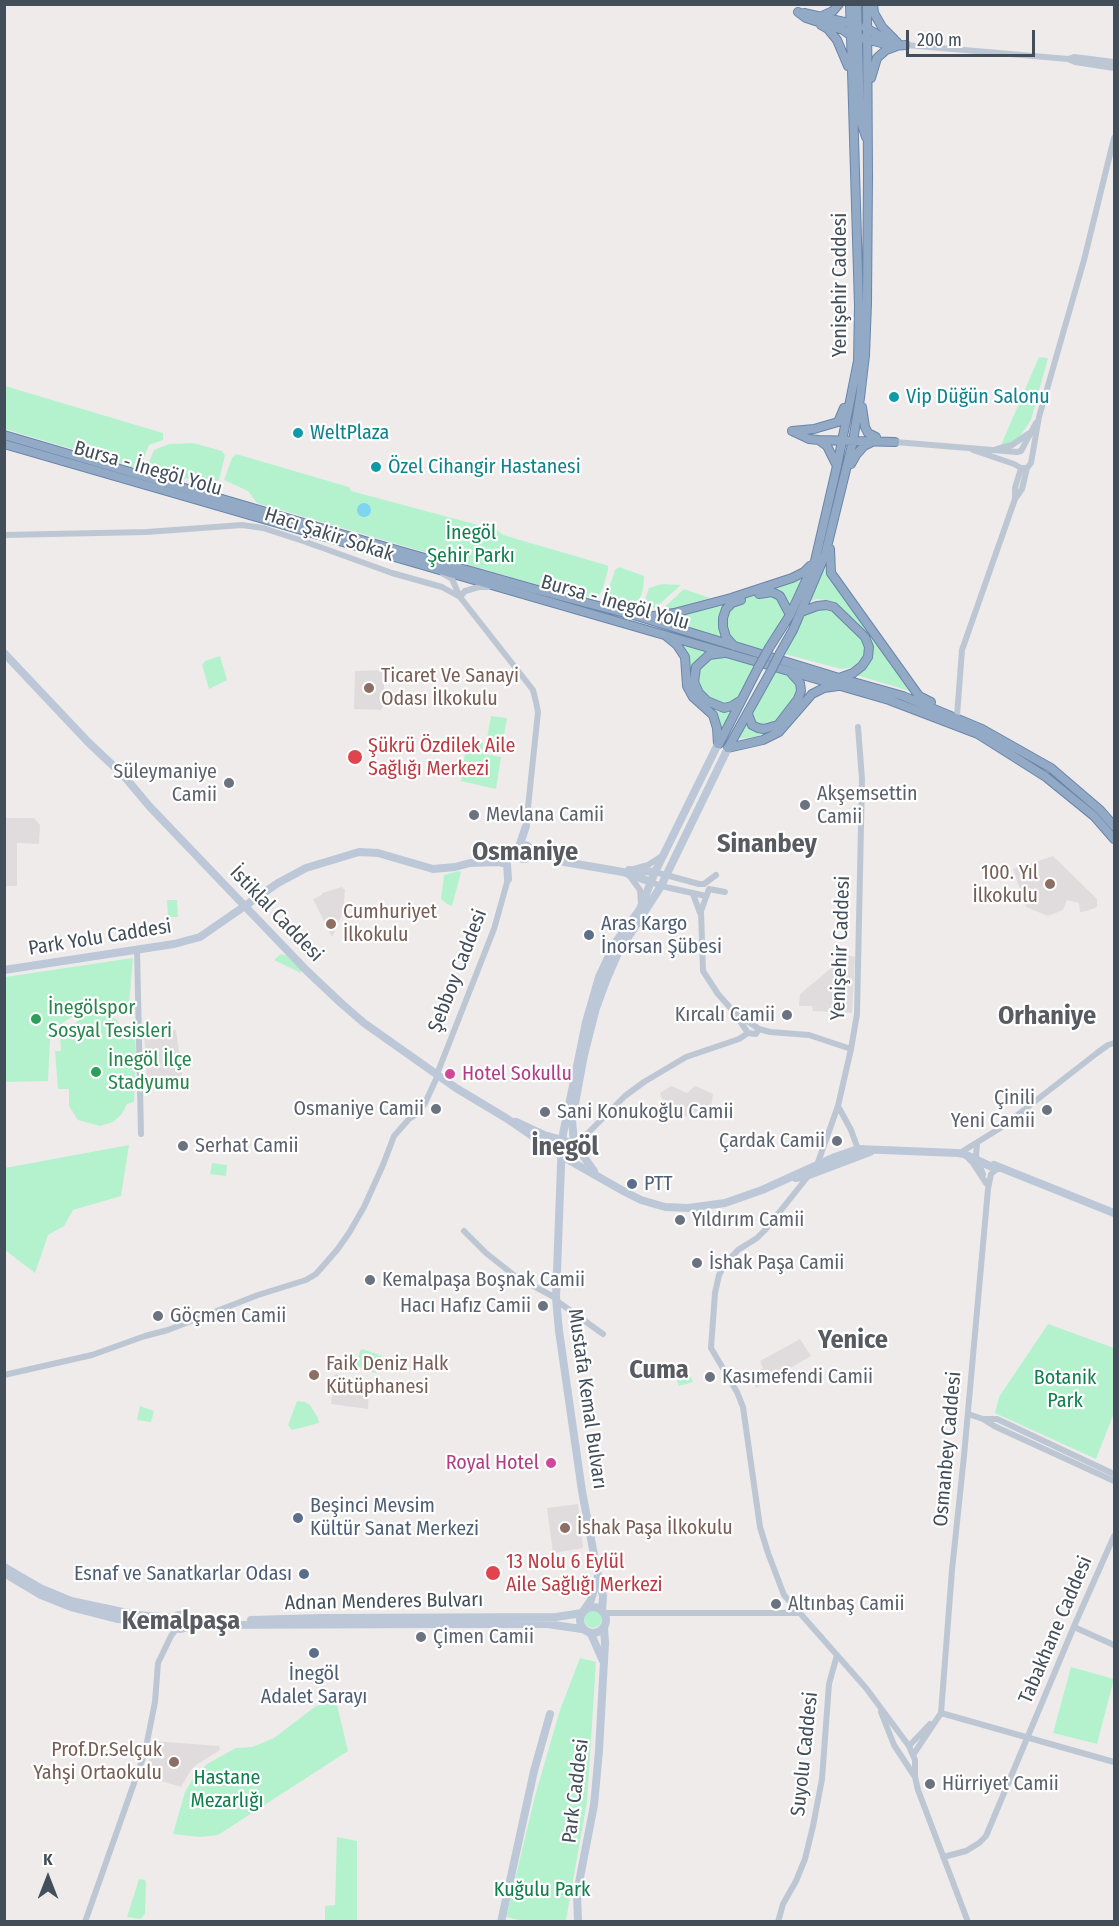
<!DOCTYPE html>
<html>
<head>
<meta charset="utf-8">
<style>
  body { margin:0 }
  #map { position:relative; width:1119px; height:1926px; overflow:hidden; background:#efebeb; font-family:"Fira Sans Condensed",sans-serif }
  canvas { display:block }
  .frame { position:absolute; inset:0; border:6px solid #424e5a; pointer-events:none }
  .north { position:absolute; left:18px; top:1848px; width:60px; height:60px; -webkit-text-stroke:4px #fff; paint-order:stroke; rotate:0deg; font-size:16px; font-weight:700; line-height:24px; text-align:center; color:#424e5a }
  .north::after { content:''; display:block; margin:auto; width:21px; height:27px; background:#424e5a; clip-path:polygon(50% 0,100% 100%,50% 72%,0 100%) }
  .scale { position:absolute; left:906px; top:30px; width:129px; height:27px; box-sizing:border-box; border:3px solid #424e5a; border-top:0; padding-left:8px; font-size:18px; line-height:21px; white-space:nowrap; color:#424e5a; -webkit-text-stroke:4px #fff; paint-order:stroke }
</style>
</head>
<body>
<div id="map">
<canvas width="1119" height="1926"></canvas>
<div class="frame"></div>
<div class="north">K</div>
<div class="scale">200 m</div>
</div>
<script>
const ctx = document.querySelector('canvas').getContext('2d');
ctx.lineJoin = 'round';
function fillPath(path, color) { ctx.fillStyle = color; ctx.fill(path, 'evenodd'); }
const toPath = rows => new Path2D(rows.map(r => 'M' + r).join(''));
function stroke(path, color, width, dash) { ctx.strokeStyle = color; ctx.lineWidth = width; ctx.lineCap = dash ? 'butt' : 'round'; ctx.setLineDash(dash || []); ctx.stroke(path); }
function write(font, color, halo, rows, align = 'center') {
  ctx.font = font + ' "Fira Sans Condensed",sans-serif'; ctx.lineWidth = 4.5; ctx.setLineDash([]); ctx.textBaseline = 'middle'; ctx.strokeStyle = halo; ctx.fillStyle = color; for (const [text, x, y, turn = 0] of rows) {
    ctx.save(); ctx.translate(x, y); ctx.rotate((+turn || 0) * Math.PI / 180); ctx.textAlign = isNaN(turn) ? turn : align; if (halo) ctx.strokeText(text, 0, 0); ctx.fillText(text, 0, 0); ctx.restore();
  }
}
const education = toPath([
  [384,670,384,705,381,710,354,709,355,671],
  [5,818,34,818,40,825,39,844,17,843,17,886,5,886],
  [1053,856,1097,899,1097,907,1087,911,1080,912,1079,903,1067,900,1063,910,1048,916,1026,907,1013,869],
  [342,887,345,890,343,912,332,937,313,899,322,895,322,893],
  [847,955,855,957,852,1013,813,1011,812,1006,799,1006,800,994],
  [176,1030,183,1080,147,1082,144,1032],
  [671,1086,687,1093,695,1086,713,1094,711,1107,702,1109,678,1120,666,1107,660,1093],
  [800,1339,811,1356,756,1388,750,1376,763,1368,760,1361],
  [337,1374,369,1388,368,1409,331,1404,334,1375],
  [578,1504,583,1548,553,1553,547,1508],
  [155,1741,219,1746,220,1750,196,1765,191,1770,181,1787,144,1776]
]);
const green = toPath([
  [1039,357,1048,358,1031,420,1020,436,1013,442,1001,445],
  [5,386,163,433,163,440,149,445,142,462,148,464,154,450,169,444,193,443,222,451,225,456,219,480,217,481,195,477,176,480,5,429],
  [236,454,349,487,351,491,497,530,503,535,606,565,608,566,608,570,603,588,600,594,593,597,575,596,257,503,248,491,224,480,232,458],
  [815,561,765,655,734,647,668,619,792,578],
  [619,567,644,576,643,589,639,602,636,605,609,597,608,591,615,570],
  [825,567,841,592,913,692,853,674,872,648,837,605,827,600,817,599,808,602],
  [662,584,681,585,655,608,646,606,645,600,649,588],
  [684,589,710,598,658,613],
  [816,609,833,609,861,638,864,646,864,655,859,663,849,668,841,669,781,653,803,614],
  [664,634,762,662,718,744,713,715,693,697,685,657],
  [220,656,227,680,209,689,202,665,205,661],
  [774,666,788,671,801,691,776,728,770,733,763,736,736,739,746,719,758,728,748,714],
  [491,716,507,718,501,752,485,750],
  [467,740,483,743,482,752,485,754,501,757,496,789,461,781],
  [459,871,461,872,452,906,447,904,441,899,444,875],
  [167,900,177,900,178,917,168,917],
  [281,954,289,956,302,970,301,973,274,960],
  [133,958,129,1005,79,1012,58,1026,50,1040,48,1081,5,1082,5,977],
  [92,1013,104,1013,111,1016,117,1020,122,1028,125,1035,135,1035,136,1055,134,1102,127,1104,122,1114,113,1122,100,1126,78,1120,69,1106,69,1089,58,1089,55,1051,61,1051,60,1036,68,1036,71,1028,80,1018],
  [129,1145,121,1196,73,1210,64,1226,48,1235,35,1273,5,1250,5,1168],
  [212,1163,227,1165,226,1176,210,1174],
  [1048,1324,1114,1348,1114,1413,1096,1459,995,1413,999,1397],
  [362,1349,382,1356,376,1373,356,1366,360,1351],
  [688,1369,693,1382,679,1386,674,1372],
  [297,1401,305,1402,310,1405,318,1418,319,1423,292,1430,288,1425],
  [140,1406,154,1411,151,1422,137,1420],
  '584 1619a9 9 0 1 1 18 0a9 9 0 1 1-18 0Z',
  [580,1658,596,1662,587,1802,566,1920,564,1922,528,1922,506,1917,535,1796,560,1710],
  [1071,1667,1114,1679,1097,1744,1053,1733],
  [328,1703,337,1705,348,1751,218,1835,200,1837,173,1834,185,1792,192,1780,207,1764,236,1748,252,1747,274,1738,316,1706],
  [337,1837,357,1841,357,1921,325,1921,325,1906,335,1905],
  [139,1879,145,1880,146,1883,145,1914,141,1919,127,1917]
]);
const water = toPath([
  '357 510a7 7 0 1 1 14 0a7 7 0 1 1-14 0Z'
]);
const tertiary = toPath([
  [906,45,1068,59,1074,57,1114,62],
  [1068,59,1075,62,1114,68],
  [895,442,1017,452,1021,451,1036,423],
  [997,449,1012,445,1028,434],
  [973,450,1014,464,1021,468,1027,468],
  [1015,498,1015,488,1021,468],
  [4,535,147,532,242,525,263,528,306,542,392,573,442,587,460,597,533,690,536,702,538,712,526,826],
  [443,574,452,579,460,597,465,591,479,587,488,587],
  [957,716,962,650,1015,499,1022,489,1027,468,1031,463,1039,417,1084,260,1114,138],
  [634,869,648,865,662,856],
  [655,872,699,884,704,884,716,875],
  [629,875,640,890,641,903],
  [651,882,661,886,706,896],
  [725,892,709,889,701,911,703,971,718,994,734,1012,759,1029,770,1032,809,1035,851,1049],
  [693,894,700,913],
  [137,949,141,1134],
  [736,1015,748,1033,756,1034,759,1029],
  [437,1074,494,929,508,879],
  [838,1106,851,1130,858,1149],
  [574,1143,586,1135,625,1096,644,1082,686,1057,739,1039,748,1033],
  [977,1144,976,1156,983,1174],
  [817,1165,838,1106,851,1049,857,1014,862,779,858,727],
  [809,1175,766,1229,757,1238,738,1250,725,1264,719,1275,715,1293,711,1348,737,1392,743,1407,760,1527,768,1553,784,1595,866,1688,909,1746,915,1760,915,1777,918,1790,968,1922],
  [986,1183,973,1163,964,1154,963,1151,1002,1127,1097,1053,1108,1045,1114,1043],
  [464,1231,486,1253,515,1276,556,1298],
  [557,1301,603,1334],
  [4,1375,92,1355,145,1336,168,1330,258,1295,306,1280,316,1274,337,1250,349,1233,364,1207,383,1165,394,1136,409,1119,417,1114,425,1103,438,1075],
  [968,1414,983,1419,994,1426,1114,1481],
  [983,1419,997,1419,1114,1474],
  [604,1613,801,1613],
  [1074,1627,1114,1645],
  [881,1712,894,1745,915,1777],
  [941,1713,1114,1762],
  [909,1746,930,1724],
  [913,1755,941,1713,952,1570,964,1456,988,1189,991,1174,997,1169,1000,1169],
  [943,1857,966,1851,979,1843,986,1836,1075,1624,1114,1536],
  [85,1922,145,1752,155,1702,158,1663,171,1636,177,1628],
  [778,1922,783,1904,796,1881,805,1859,813,1826,822,1779,829,1684,837,1655]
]);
const secondary = toPath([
  [4,653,88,742,124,776,150,807,307,971,342,1004,364,1023,456,1088,506,1118,560,1155,625,1192,641,1200,665,1207,688,1208,725,1203,762,1190,835,1157,858,1149,957,1153,964,1154,992,1167,997,1167],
  '517 852a7 7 0 1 1 14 0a7 7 0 1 1-14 0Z',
  [519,847,526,826],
  [532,852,559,861,623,872,651,882],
  [492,861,510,854,517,850],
  [629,870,655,872],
  [4,970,174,944,200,937,278,883,306,868,359,852,378,853,433,869,455,867,470,863,499,862,507,864,508,879],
  [516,1122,544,1135,566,1141],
  [574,1143,594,1171],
  [571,1160,574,1143,572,1120,584,1055,596,1008,606,981,618,953,661,886,728,748],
  [994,1165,1114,1213],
  [796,1178,809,1175,870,1152],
  [4,1567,40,1588,71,1601,137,1615,173,1618],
  [4,1573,41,1595,71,1607,118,1619,173,1625],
  '580 1620a13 13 0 1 1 26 0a13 13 0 1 1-26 0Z',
  [584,1610,591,1600,598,1576],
  [602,1611,603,1596,598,1576,582,1491,559,1331,556,1298,562,1139,586,1022,599,977,615,943,640,909,655,872,718,744],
  '173 1622a7 7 0 1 1 14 0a7 7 0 1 1-14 0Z',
  [186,1618,206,1620],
  [251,1620,321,1618,556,1617,582,1613],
  [183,1628,198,1625,440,1624,547,1624,582,1629],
  [591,1634,603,1661],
  [501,1922,534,1771,550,1714],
  [578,1922,577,1893,594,1805,599,1751,605,1643,604,1628]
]);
const trunk = toPath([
  [857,4,860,119,866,137],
  [873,4,874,13,882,27,894,39],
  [798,12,806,18,843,30,850,35,893,46,906,45],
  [804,13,853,24],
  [822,16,833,11,839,4],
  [821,25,828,29,837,40,848,66],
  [865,27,878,35,897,42],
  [871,78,877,58,886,50,897,46],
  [862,407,865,427,868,433,876,437],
  [792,431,809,439,819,440,895,442],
  [792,431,814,429,838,422,844,408],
  [4,435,365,541,534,589,640,617,839,678,903,696,982,729,1051,768,1100,810,1114,826],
  [820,441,827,446,837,466],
  [4,444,889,700,978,734,1046,777,1094,816,1114,839],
  [851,464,856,455,864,446,872,442],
  [830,549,831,573,919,696,931,702],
  [759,594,772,592,780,596,790,615],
  [801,612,817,606,826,605,834,607,865,637,869,647,868,657,862,666,853,673,839,678],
  [647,617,674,613,731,598,792,578,804,572,810,566],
  [666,636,677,645,685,657,687,686,693,697,713,715,717,728,718,744],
  [734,646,726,637,723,627,723,618,726,609,732,603,741,600],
  [769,648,790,615,815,561,837,466,858,361,859,306,850,4],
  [724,653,709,655,696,667,694,682,699,693,707,701,724,708,732,706,740,701],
  [780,653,793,630,825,555,853,441,860,398,865,355,867,303,868,176,867,4],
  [748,714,752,725,758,728,764,729,778,725,798,699,801,691,800,683,791,673],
  [719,744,758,668],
  [728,748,763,740,779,732,812,694,824,688,838,686],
  [728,748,771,671]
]);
const trunkBridge = toPath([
  [758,668,769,648],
  [771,671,780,653]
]);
const markers = [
  [894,397,6,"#0f9aa8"],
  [298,433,6,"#0f9aa8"],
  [376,467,6,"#0f9aa8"],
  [369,688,6,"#8d6e63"],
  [355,757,8,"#e0444e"],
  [229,783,6,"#6b7280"],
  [805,805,6,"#6b7280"],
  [474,815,6,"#6b7280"],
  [1050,884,6,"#8d6e63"],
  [331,924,6,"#8d6e63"],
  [589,935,6,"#5c6f8a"],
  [787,1015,6,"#6b7280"],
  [36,1019,6,"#2e9e5b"],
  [96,1072,6,"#2e9e5b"],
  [450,1074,6,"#d1479c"],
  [436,1109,6,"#6b7280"],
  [1047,1110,6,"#6b7280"],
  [545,1112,6,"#6b7280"],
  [837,1141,6,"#6b7280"],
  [183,1146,6,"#6b7280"],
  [632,1184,6,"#5c6f8a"],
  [680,1220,6,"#6b7280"],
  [697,1263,6,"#6b7280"],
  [370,1280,6,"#6b7280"],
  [543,1306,6,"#6b7280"],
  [158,1316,6,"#6b7280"],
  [314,1375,6,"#8d6e63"],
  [710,1377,6,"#6b7280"],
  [551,1463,6,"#d1479c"],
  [298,1518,6,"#5c6f8a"],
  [565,1528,6,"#8d6e63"],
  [493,1573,8,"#e0444e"],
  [304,1574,6,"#5c6f8a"],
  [776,1604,6,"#6b7280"],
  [421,1637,6,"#6b7280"],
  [314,1653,6,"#5c6f8a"],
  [174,1762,6,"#8d6e63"],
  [930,1784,6,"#6b7280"]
];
const streetNames = [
  ["Yenişehir Caddesi",840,285,-90],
  ["Bursa - İnegöl Yolu",148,469,16],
  ["Hacı Şakir Sokak",329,535,18],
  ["Bursa - İnegöl Yolu",615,603,16],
  ["İstiklal Caddesi",276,914,46],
  ["Park Yolu Caddesi",100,938,-9],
  ["Yenişehir Caddesi",841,948,-88],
  ["Şebboy Caddesi",458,971,-69],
  ["Mustafa Kemal Bulvarı",587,1399,82],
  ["Osmanbey Caddesi",948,1449,-85],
  ["Adnan Menderes Bulvarı",384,1602,-1],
  ["Tabakhane Caddesi",1056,1630,-67],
  ["Suyolu Caddesi",805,1754,-84],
  ["Park Caddesi",576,1791,-83]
];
const cultureNames = [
  ["Vip Düğün Salonu",906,397],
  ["WeltPlaza",310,433],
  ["Özel Cihangir Hastanesi",388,467]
];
const parkNames = [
  ["İnegöl",471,533],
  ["Şehir Parkı",471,556],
  ["Botanik",1065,1378],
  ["Park",1065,1401],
  ["Hastane",227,1778],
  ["Mezarlığı",227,1801],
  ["Kuğulu Park",542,1890]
];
const educationNames = [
  ["Ticaret Ve Sanayi",381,676],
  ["Odası İlkokulu",381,699],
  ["100. Yıl",1038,873,"right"],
  ["İlkokulu",1038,896,"right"],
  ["Cumhuriyet",343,912],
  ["İlkokulu",343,935],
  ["Faik Deniz Halk",326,1364],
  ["Kütüphanesi",326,1387],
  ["İshak Paşa İlkokulu",577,1528],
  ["Prof.Dr.Selçuk",162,1750,"right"],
  ["Yahşi Ortaokulu",162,1773,"right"]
];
const healthNames = [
  ["Şükrü Özdilek Aile",368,746],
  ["Sağlığı Merkezi",368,769],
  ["13 Nolu 6 Eylül",506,1562],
  ["Aile Sağlığı Merkezi",506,1585]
];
const worshipNames = [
  ["Süleymaniye",217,772,"right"],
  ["Camii",217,795,"right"],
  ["Akşemsettin",817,794],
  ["Camii",817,817],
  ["Mevlana Camii",486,815],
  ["Kırcalı Camii",775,1015,"right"],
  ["Çinili",1035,1098,"right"],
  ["Yeni Camii",1035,1121,"right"],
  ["Osmaniye Camii",424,1109,"right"],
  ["Sani Konukoğlu Camii",557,1112],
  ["Çardak Camii",825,1141,"right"],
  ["Serhat Camii",195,1146],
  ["Yıldırım Camii",692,1220],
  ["İshak Paşa Camii",709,1263],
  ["Kemalpaşa Boşnak Camii",382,1280],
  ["Hacı Hafız Camii",531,1306,"right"],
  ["Göçmen Camii",170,1316],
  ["Kasımefendi Camii",722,1377],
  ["Altınbaş Camii",788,1604],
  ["Çimen Camii",433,1637],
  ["Hürriyet Camii",942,1784]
];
const serviceNames = [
  ["Aras Kargo",601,924],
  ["İnorsan Şübesi",601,947],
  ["PTT",644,1184],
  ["Beşinci Mevsim",310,1506],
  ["Kültür Sanat Merkezi",310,1529],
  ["Esnaf ve Sanatkarlar Odası",292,1574,"right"],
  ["İnegöl",314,1674,"center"],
  ["Adalet Sarayı",314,1697,"center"]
];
const leisureNames = [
  ["İnegölspor",48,1008],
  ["Sosyal Tesisleri",48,1031],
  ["İnegöl İlçe",108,1060],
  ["Stadyumu",108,1083]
];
const hotelNames = [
  ["Hotel Sokullu",462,1074],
  ["Royal Hotel",539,1463,"right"]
];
const districtNames = [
  ["Sinanbey",767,845],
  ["Osmaniye",525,853],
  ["Orhaniye",1047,1017],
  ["İnegöl",565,1148],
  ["Yenice",853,1341],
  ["Cuma",659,1371],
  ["Kemalpaşa",181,1622]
];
fillPath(education, '#e0dcdd');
fillPath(green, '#b4f2ce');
fillPath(water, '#7dd5f2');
stroke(trunk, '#6986ab', 10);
stroke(tertiary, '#bdc7d3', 6);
stroke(secondary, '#bcc8d7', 8);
stroke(trunk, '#93aac6', 8);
stroke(trunkBridge, '#6986ab', 10, []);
stroke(trunkBridge, '#93aac6', 8);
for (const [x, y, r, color] of markers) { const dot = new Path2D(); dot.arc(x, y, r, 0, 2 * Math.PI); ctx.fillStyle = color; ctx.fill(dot); stroke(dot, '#fff', 2); }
write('20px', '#424e5a', '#fff', streetNames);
write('20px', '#0d838f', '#fff', cultureNames, 'left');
write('20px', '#0f804c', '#fff', parkNames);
write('20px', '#785e54', '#fff', educationNames, 'left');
write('20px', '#be3a42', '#fff', healthNames, 'left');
write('20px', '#5b616d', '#fff', worshipNames, 'left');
write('20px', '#4e5e75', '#fff', serviceNames, 'left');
write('20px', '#27864d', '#fff', leisureNames, 'left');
write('20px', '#b23c85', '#fff', hotelNames, 'left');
write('bold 26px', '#585b61', '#fff', districtNames);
</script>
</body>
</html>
